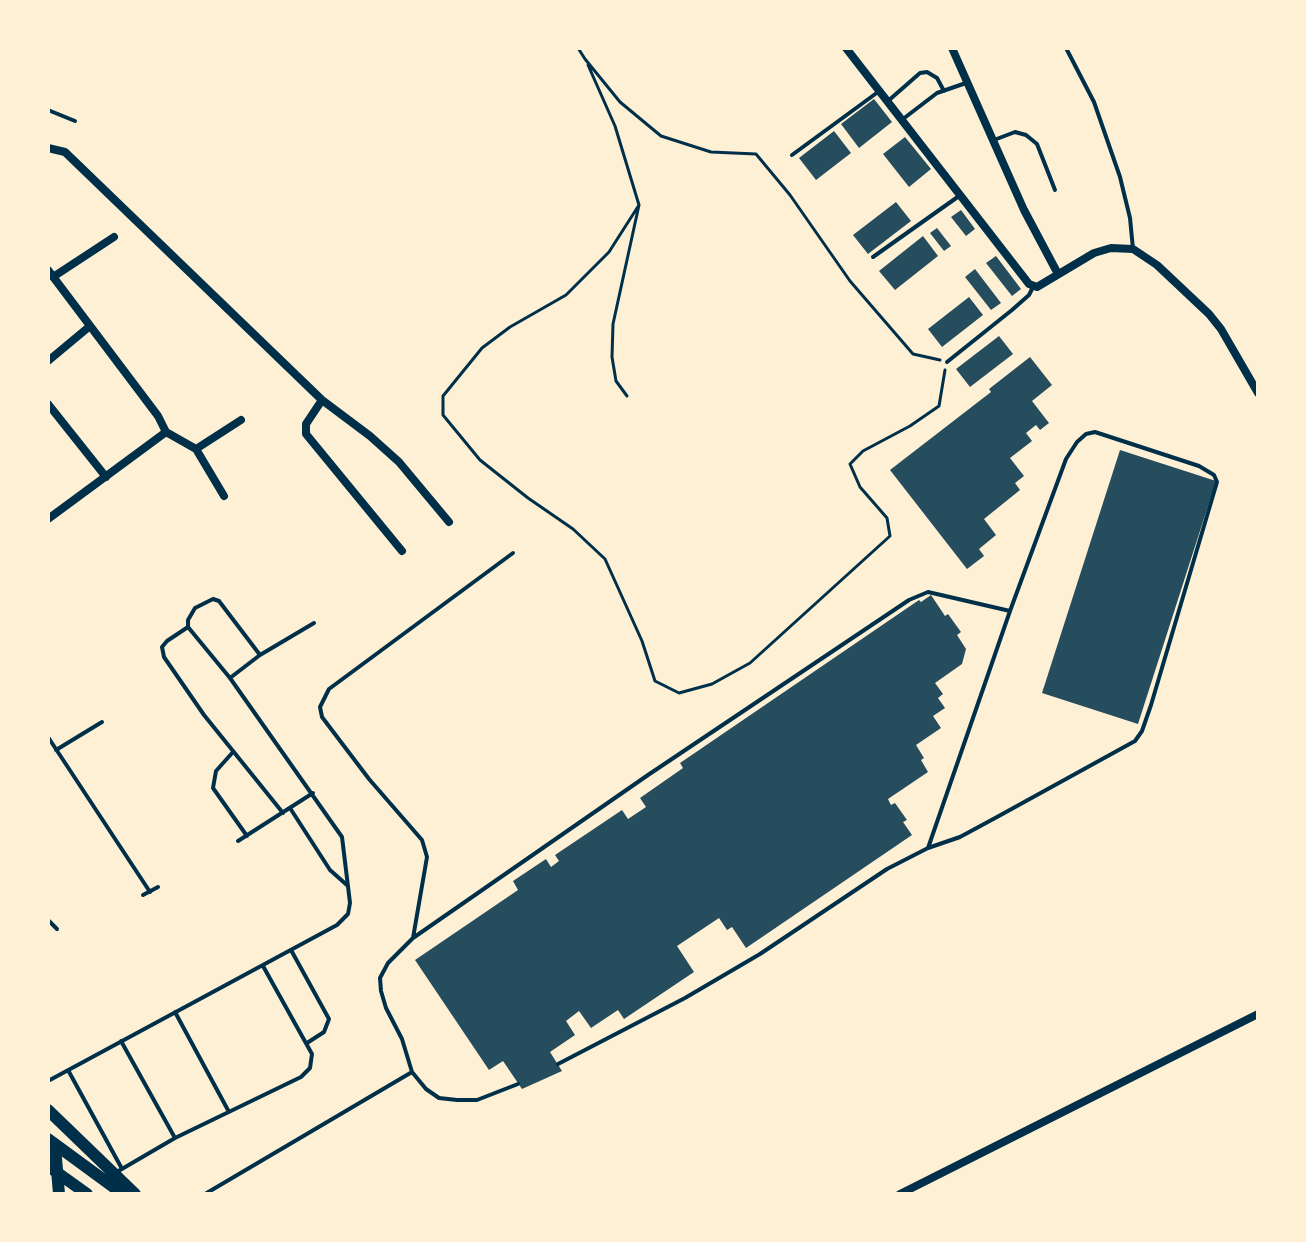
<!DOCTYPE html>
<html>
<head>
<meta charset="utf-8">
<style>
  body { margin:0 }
  #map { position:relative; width:1306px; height:1242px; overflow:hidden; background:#fdf0d5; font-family:Inter,sans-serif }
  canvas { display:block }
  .frame { position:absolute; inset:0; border:50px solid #fdf0d5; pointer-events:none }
</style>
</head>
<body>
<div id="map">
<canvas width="1306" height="1242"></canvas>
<div class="frame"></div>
</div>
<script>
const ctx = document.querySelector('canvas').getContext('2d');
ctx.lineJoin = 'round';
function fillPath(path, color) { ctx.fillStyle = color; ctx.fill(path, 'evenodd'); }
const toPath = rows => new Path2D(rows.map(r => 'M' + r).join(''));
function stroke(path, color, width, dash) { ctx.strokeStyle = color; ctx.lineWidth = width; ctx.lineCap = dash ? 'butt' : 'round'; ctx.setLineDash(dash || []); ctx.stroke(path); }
const building = toPath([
  [874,99,892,122,859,148,841,124],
  [834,131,851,153,816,180,799,158],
  [905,137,931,169,909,187,883,154],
  [896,202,911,221,868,254,853,235],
  [961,210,975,229,966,236,951,217],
  [937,228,951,246,944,251,930,233],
  [923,236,938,256,895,290,879,271],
  [996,256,1021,289,1012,296,986,263],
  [975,269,1001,303,991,310,965,277],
  [969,297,983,315,942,347,928,329],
  [999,336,1013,354,970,387,956,369],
  [1030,357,1052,385,1032,401,1049,423,1040,430,1036,425,1026,433,1032,441,1010,458,1024,476,1015,483,1020,490,984,519,996,535,979,549,984,556,967,569,890,470,991,392,989,389],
  [1120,450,1216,481,1138,724,1042,693],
  [931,595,945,616,948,614,961,632,957,635,966,649,962,664,935,683,943,694,938,698,945,708,933,716,941,728,916,745,924,758,921,760,928,772,888,799,891,805,895,803,907,820,903,822,912,835,746,948,732,927,727,930,719,918,677,946,694,972,624,1019,618,1010,591,1028,579,1011,566,1021,575,1035,550,1052,562,1071,522,1089,503,1061,489,1070,415,960,518,890,513,881,546,859,551,867,559,861,555,855,622,810,628,819,646,807,640,798,683,768,680,763,919,600,921,602]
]);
const path = toPath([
  [578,48,585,59],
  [585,59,620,102,661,136,711,152,756,154,790,195,850,281,913,354,940,360],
  [588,65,615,126,639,205,613,324,612,357,616,381,627,396],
  [639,205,609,252,566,295,510,327,482,348,443,396,443,415,480,460,528,498,573,529,605,559,642,641,655,681,679,693,712,684,750,663,890,536,887,518,860,487,850,464,863,451,910,426,939,406,945,370]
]);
const service = toPath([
  [1066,48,1094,102,1120,177,1130,218,1133,249],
  [888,101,920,73,927,72,937,78,944,91],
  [48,110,75,121],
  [903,119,937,93,966,83],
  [994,140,1015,132,1026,135,1037,144,1055,190],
  [792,155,878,92],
  [873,257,959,196],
  [947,362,1012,310,1029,295,1033,287],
  [188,627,167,641,162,647,164,657,204,715,283,813],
  [230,678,188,627,188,620,195,608,213,599,219,601,260,655],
  [48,737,150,892],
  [56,750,102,722],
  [233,752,216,771,213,788,247,836],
  [290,808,330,870,348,886],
  [238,841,313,793],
  [143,895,158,887],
  [48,920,57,929],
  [413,938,427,857,422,840,369,779,322,717,320,707,329,689,513,553],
  [291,950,329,1019,324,1032,307,1043],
  [175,1012,229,1112],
  [121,1041,175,1138],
  [558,1064,685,998,760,954,887,869,928,848,1010,611,1066,459,1077,442,1086,434,1095,432,1199,466,1214,475,1217,482,1151,705,1142,731,1135,741,997,817,960,837,928,848],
  [68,1070,121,1167],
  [412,1072,402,1039,386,1008,381,991,380,978,388,963,413,938,648,775,909,600,928,592,1010,611],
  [48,1081,337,925,348,914,350,903,342,837,230,678,260,655,314,623],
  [115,1173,175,1138,301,1077,310,1068,312,1054,263,966],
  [205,1194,412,1072,426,1089,439,1098,457,1100,477,1100,518,1084]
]);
const minor = toPath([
  [846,48,1029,284,1037,287,1094,253,1111,248,1133,249,1157,265,1209,314,1221,329,1258,393],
  [952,48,1024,210,1058,274],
  [48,148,65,152,322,400,370,436,399,462,449,522],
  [48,270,158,416,166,432,196,449,241,420],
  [53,277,114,237],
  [48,361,90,326],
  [322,400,306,424,306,434,402,551],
  [48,404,106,477],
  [196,449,224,496],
  [48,519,166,432],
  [900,1194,1258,1014]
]);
const primary = toPath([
  [48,1110,135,1194],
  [48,1139,123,1194],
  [50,1141,56,1158,59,1194],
  [48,1166,87,1194]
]);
fillPath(building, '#264d5e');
stroke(path, '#003049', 3);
stroke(service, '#003049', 4);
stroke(minor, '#003049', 8);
stroke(primary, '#003049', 12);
</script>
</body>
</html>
